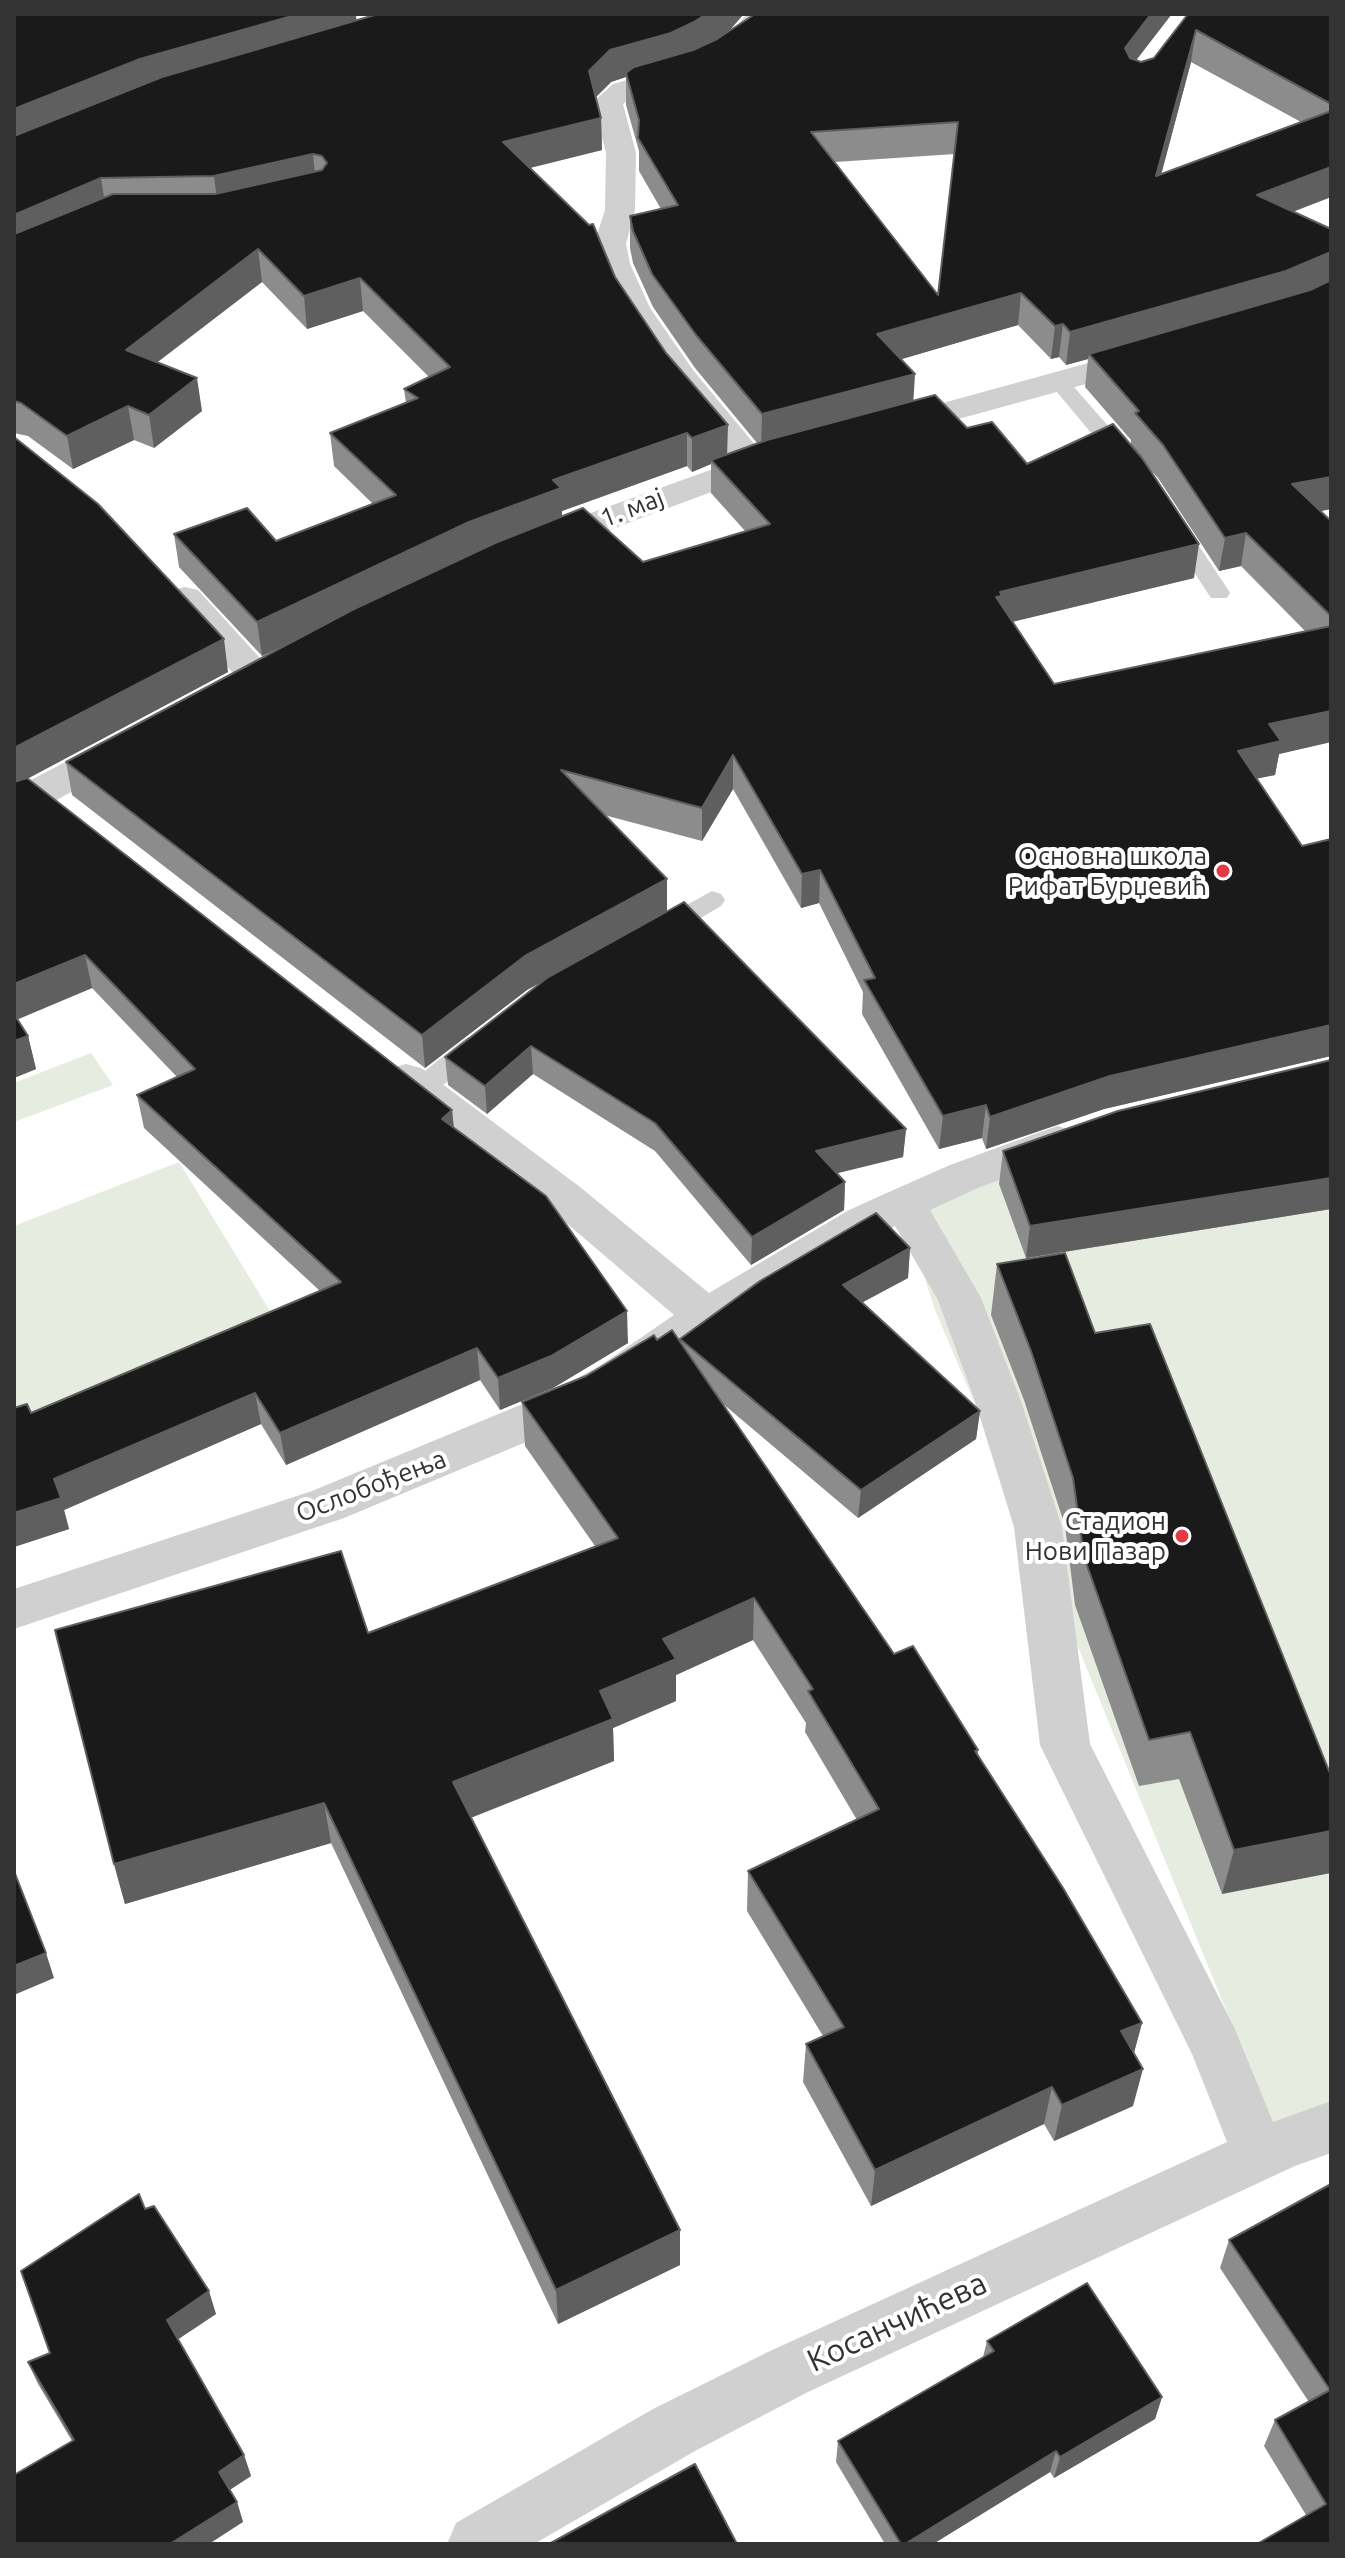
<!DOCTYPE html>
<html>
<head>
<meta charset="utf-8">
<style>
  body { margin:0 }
  #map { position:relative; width:1345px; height:2558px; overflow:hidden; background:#fff; font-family:Ubuntu,sans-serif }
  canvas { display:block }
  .frame { position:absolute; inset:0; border:16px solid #333; pointer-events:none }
</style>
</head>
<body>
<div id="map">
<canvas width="1345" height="2558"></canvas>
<div class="frame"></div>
</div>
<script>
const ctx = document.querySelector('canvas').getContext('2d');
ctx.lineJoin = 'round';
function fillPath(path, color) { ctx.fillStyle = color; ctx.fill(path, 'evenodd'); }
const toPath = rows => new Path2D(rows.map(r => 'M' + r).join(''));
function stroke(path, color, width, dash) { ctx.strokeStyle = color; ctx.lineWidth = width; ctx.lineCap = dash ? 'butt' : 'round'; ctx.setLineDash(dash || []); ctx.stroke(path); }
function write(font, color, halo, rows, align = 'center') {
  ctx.font = font + ' Ubuntu,sans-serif'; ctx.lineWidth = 8; ctx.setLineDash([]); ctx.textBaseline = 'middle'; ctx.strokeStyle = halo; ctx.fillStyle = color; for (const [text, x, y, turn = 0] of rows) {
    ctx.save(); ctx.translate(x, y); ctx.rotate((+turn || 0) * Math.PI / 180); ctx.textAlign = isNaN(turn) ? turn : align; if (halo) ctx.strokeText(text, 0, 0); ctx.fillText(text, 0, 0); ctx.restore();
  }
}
const green = toPath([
  [91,1053,113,1085,14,1122,14,1083],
  [1331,1073,1331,2127,1281,2145,1074,1637,935,1310,900,1201],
  [179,1162,273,1316,14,1422,14,1226]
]);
const service = toPath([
  [1059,376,1066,378,1132,453,1135,458,1132,463,1116,463,1052,386,1049,382,1059,376],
  [1177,523,1185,525,1227,588,1230,593,1227,598,1211,598,1166,530,1177,523],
  [712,891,721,894,725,900,721,906,672,935,663,938,654,935,650,929,654,923,712,891],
  [475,1036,484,1038,488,1045,484,1052,428,1097,419,1100,410,1097,406,1090,410,1083,466,1038,475,1036]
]);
const minor = toPath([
  [747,14,776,14,751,45,715,68,692,79,633,96,623,104,636,153,635,210,626,244,630,264,650,308,693,370,770,463,765,470,753,473,741,470,669,384,618,308,598,264,594,244,605,210,606,153,593,102,613,84,672,67,695,56,731,33,747,14],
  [185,587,198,590,269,668,274,676,269,684,256,688,243,684,172,606,167,598,172,590,185,587],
  [406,1064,421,1068,580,1187,709,1293,849,1210,889,1192,950,1165,1043,1131,1058,1126,1073,1131,1079,1142,1073,1153,980,1187,930,1210,981,1298,1021,1401,1062,1527,1090,1744,1234,2027,1273,2122,1331,2101,1331,2153,1295,2166,808,2392,695,2451,534,2544,447,2544,456,2523,653,2409,768,2352,1227,2142,1192,2054,1040,1745,1014,1527,975,1401,938,1300,895,1226,722,1328,633,1391,586,1417,344,1518,14,1629,14,1589,312,1491,554,1391,601,1365,674,1315,550,1209,391,1090,385,1079,391,1068,406,1064]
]);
const tertiary = toPath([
  [1143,348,1155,351,1159,358,1155,365,893,437,881,434,876,427,881,420,1143,348],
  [769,449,781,452,786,459,781,466,553,551,541,554,529,551,524,543,529,535,769,449],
  [120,737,133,740,139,749,133,758,53,802,14,816,14,789,107,740,120,737]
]);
const wall = toPath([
  [14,14,357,20,729,31,1171,15,1136,60,1141,62,1154,58,1188,14,1331,14,1331,197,1292,212,1331,229,1331,509,1320,511,1331,521,1331,742,1279,754,1275,775,1257,778,1302,846,1331,839,1331,1056,1104,1109,986,1149,982,1138,939,1149,862,1014,863,992,819,903,801,908,733,789,702,841,604,815,667,879,667,911,906,1129,903,1157,837,1173,845,1182,844,1210,751,1265,655,1151,533,1074,487,1114,448,1085,445,1057,547,979,527,990,425,1068,72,795,66,762,311,632,262,656,179,567,174,534,276,541,373,504,334,466,330,433,406,403,404,389,429,377,363,311,307,329,262,282,158,362,202,411,154,448,134,440,73,469,28,436,14,433],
  [1191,62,1301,122,1161,175],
  [626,77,626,105,639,151,639,171,661,209,630,216,630,248,633,263,653,307,695,368,757,443,727,454,615,277,530,168,602,150,601,118,596,97,611,82],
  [955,154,938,295,835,162],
  [1018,325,1051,359,1059,357,1066,365,1088,359,1085,387,1131,440,1131,444,1027,464,967,428,913,401,901,359],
  [711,464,711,493,746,532,643,562,562,517,562,511,687,466,692,472],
  [1148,467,1158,478,1219,571,1241,566,1305,631,1054,684,1012,622,1194,578],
  [14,437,228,672,27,778,452,1110,454,1128,628,1343,553,1388,500,1410,480,1380,286,1465,261,1424,64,1510,69,1529,14,1547,14,1408,31,1413,320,1291,144,1128,137,1095,177,1077,92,988,17,1019,28,1036,36,1069,14,1078],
  [1331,1060,1331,1209,1026,1258,999,1184,1003,1151],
  [910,1248,908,1278,862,1302,980,1411,976,1439,858,1518,722,1403,894,1654,978,1750,978,1755,1142,2023,1134,2053,1133,2106,1054,2141,1044,2124,871,2206,803,2082,806,2044,823,2036,747,1911,748,1871,857,1820,805,1732,806,1723,753,1640,676,1675,676,1701,613,1728,614,1761,471,1817,680,2265,558,2324,331,1843,125,1904,114,1864,368,1633,595,1546,525,1446,522,1402,586,1376,657,1340,680,1342,680,1339],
  [997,1264,1095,1333,1331,1776,1222,1894,1179,1779,1139,1786,1075,1605,1065,1526,1024,1400,991,1315],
  [1331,2184,1331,2544,1306,2515,1264,2446,1275,2420,1309,2402,1220,2268,1229,2240],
  [145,2209,216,2314,178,2339,244,2455,251,2476,230,2490,237,2502,243,2522,72,2441,38,2384,28,2362,50,2353],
  [987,2341,1162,2397,1155,2419,1054,2478,1050,2472,933,2544,885,2544,836,2462,838,2441,983,2357]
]);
const shadedWall = toPath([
  [299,14,356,14,357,28,14,144,14,109,140,59],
  [706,14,744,14,729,31,694,53,626,73,626,77,611,82,590,103,589,71,610,50],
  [1151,14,1173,14,1171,15,1121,80,1125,48],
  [1196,30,1191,62,1152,209,1156,176],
  [601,118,602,150,505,174,503,142],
  [313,154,316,186,218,208,214,176],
  [1331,167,1331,197,1251,228,1257,195],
  [101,178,106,210,14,250,14,215],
  [258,249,262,282,131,382,126,350],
  [1331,252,1331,282,1280,303,1089,354,1088,359,1066,365,1070,332],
  [360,278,363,311,307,329,304,296],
  [1021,293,1018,325,875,367,877,334],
  [1063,324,1059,357,1051,359,1055,326],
  [915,374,913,407,761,448,762,414],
  [197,378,202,411,154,448,149,415],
  [128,406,134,440,73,469,67,436],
  [728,425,727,458,711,460,711,464,692,472,692,438],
  [687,433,687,466,562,511,562,521,471,555,262,656,257,622,553,480],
  [1331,477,1331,509,1286,518,1292,484],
  [1246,533,1241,566,1219,571,1225,538],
  [1199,544,1194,578,999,625,996,597,1000,592],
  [224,639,228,672,14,786,14,748],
  [1331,711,1331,742,1279,754,1275,775,1231,784,1238,751,1269,724],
  [733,755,733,789,702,841,702,808],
  [820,870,819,903,801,908,802,874],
  [667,879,667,912,527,990,425,1068,422,1035,525,956],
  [85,955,92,988,14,1021,14,984],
  [1331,1025,1331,1056,1104,1109,986,1149,990,1117,1110,1076],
  [28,1036,36,1069,14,1078,14,1041],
  [531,1046,533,1074,487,1114,485,1086],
  [986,1105,982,1138,939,1149,943,1116],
  [452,1110,455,1142,442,1119],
  [906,1129,903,1157,814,1179,816,1151],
  [1331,1178,1331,1209,1026,1258,1030,1226],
  [845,1182,844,1210,751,1265,752,1237],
  [910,1248,908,1278,841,1314,843,1285],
  [627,1311,628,1343,553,1388,500,1410,498,1378],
  [477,1348,480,1380,286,1465,280,1433],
  [255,1393,261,1424,64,1510,69,1529,14,1547,14,1513,54,1479],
  [980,1411,976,1439,858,1518,861,1490],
  [754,1598,753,1640,676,1675,676,1701,613,1728,614,1761,458,1823,453,1782,600,1691,663,1639],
  [324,1803,331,1843,125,1904,114,1864],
  [1331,1831,1331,1873,1222,1894,1234,1850],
  [46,1953,54,1978,14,1995,14,1966],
  [1142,2023,1132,2060,1121,2031],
  [1143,2069,1133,2106,1054,2141,1062,2105],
  [1052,2087,1044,2124,871,2206,875,2170],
  [680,2230,680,2265,558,2324,556,2290],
  [209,2291,216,2314,174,2342,167,2320],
  [1162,2397,1155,2419,1054,2478,1060,2457],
  [1056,2451,1050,2472,933,2544,905,2544],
  [244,2455,251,2476,226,2492,219,2472],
  [237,2502,243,2522,209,2544,170,2544]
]);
const building = toPath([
  [14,14,299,14,140,59,14,109,14,14],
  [378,14,706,14,694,22,671,33,610,50,589,71,601,118,503,142,589,225,593,224,615,277,666,353,728,425,692,438,687,433,553,480,561,488,469,522,257,622,174,534,247,508,276,541,396,495,330,433,418,398,404,389,450,367,360,278,304,296,258,249,126,350,197,378,149,415,128,406,67,436,21,403,14,401,14,234,113,194,215,194,322,170,327,163,322,156,313,154,214,176,101,178,14,215,14,136,162,77,378,14],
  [755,14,1151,14,1125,48,1130,58,1141,62,1154,58,1188,14,1331,14,1331,104,1196,30,1156,176,1331,111,1331,167,1257,195,1331,229,1331,252,1286,271,1070,332,1063,324,1055,326,1021,293,877,334,915,374,762,414,696,335,652,274,633,231,630,216,678,205,638,138,639,120,626,73,634,67,693,50,717,39,755,14],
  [958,122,938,295,811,132,958,122],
  [1331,280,1331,477,1292,484,1331,521,1331,616,1246,533,1225,538,1163,445,1135,413,1139,411,1089,354,1310,290,1331,280],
  [935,395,967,428,992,422,1027,464,1113,424,1142,458,1199,544,1000,592,1002,596,996,597,1054,684,1331,626,1331,711,1269,724,1281,741,1238,751,1302,846,1331,839,1331,1025,1110,1076,990,1117,986,1105,943,1116,864,980,875,978,820,870,802,874,733,755,702,808,561,770,667,879,525,956,422,1035,66,762,352,610,495,543,583,508,643,562,770,524,711,460,767,440,935,395],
  [14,437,98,504,224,639,14,748,14,437],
  [27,778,452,1110,442,1119,546,1196,627,1311,551,1356,498,1378,477,1348,280,1433,255,1393,54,1479,61,1498,14,1513,14,1408,27,1404,31,1413,341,1282,137,1095,195,1069,85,955,14,984,14,782,27,778],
  [684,902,906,1129,816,1151,845,1182,752,1237,655,1123,531,1046,485,1086,445,1057,547,978,684,902],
  [14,1014,28,1036,14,1041,14,1014],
  [1331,1060,1331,1178,1030,1226,1003,1151,1118,1111,1331,1060],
  [876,1213,910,1248,843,1285,980,1411,861,1490,680,1339,760,1281,876,1213],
  [1065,1253,1095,1333,1150,1324,1331,1776,1331,1831,1234,1850,1190,1732,1149,1740,1084,1557,1073,1478,1031,1351,997,1264,1065,1253],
  [672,1330,894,1654,913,1646,978,1750,975,1751,1063,1888,1142,2023,1121,2031,1143,2069,1062,2105,1052,2087,875,2170,806,2044,844,2027,748,1871,879,1809,808,1691,813,1689,754,1598,663,1639,676,1659,600,1691,613,1719,453,1782,680,2230,556,2290,324,1803,114,1864,55,1630,341,1551,368,1633,618,1538,522,1402,586,1376,654,1335,657,1340,672,1330],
  [14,1871,46,1953,14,1966,14,1871],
  [1331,2184,1331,2544,1257,2544,1326,2504,1275,2420,1330,2390,1229,2240,1331,2184],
  [139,2194,145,2209,154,2206,209,2291,167,2320,244,2455,219,2472,237,2502,170,2544,14,2544,14,2475,74,2440,28,2362,50,2353,21,2271,139,2194],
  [1087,2283,1162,2397,1060,2457,1056,2451,905,2544,901,2544,838,2441,994,2351,987,2341,1087,2283],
  [695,2464,737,2544,549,2544,695,2464]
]);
const markers = [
  [1223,871,8,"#e63946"],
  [1182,1536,8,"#e63946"]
];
const streetNames = [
  ["1. мај",632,508,-21],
  ["Ослобођења",371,1486,-21]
];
const poiNames = [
  ["Основна школа",1207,856],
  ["Рифат Бурџевић",1207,886],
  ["Стадион",1166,1521],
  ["Нови Пазар",1166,1551]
];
const nearStreetnames = [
  ["Косанчићева",897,2322,-25]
];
fillPath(green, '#e6ecdf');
fillPath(service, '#d0d0d0');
fillPath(minor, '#d0d0d0');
fillPath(tertiary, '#d0d0d0');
fillPath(wall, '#8c8c8c');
fillPath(shadedWall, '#5f5f5f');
fillPath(building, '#1a1a1a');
stroke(building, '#5f5f5f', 2);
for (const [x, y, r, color] of markers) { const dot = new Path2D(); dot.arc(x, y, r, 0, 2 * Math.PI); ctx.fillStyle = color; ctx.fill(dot); stroke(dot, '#fff', 3); }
write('26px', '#333', '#fff', streetNames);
write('26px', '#333', '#fff', poiNames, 'right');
write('32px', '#333', '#fff', nearStreetnames);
</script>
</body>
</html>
